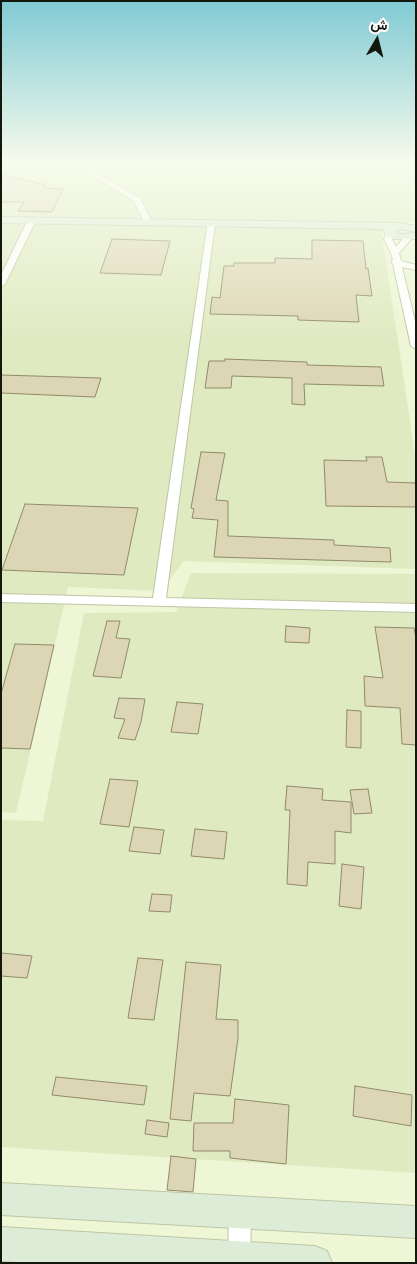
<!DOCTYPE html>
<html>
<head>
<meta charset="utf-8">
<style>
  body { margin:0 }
  #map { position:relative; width:417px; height:1264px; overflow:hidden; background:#eef6d5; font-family:"Times New Roman",Vazirmatn,serif }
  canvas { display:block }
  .frame { position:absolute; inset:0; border:2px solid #14170b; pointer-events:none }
  .north { position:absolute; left:352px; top:15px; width:50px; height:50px; -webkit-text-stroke:4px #fff; paint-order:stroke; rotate:8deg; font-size:14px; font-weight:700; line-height:20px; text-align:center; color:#14170b }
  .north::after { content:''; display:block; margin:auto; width:18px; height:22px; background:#14170b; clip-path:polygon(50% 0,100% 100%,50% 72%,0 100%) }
</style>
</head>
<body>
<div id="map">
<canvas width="417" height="1264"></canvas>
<div class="frame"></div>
<div class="north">ش</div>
</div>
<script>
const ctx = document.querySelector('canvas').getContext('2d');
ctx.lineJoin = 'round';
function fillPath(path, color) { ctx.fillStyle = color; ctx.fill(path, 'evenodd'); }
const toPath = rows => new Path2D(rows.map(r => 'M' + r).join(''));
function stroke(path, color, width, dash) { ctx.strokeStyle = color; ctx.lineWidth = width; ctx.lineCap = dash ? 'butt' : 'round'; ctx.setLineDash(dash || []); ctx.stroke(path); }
const built = toPath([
  [1,163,416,163,416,222,380,222,416,461,416,569,184,561,161,591,68,587,16,813,1,812],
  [191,573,416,574,416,1173,1,1147,1,820,43,821,84,613,176,612]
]);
const building = toPath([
  [1,174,46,185,45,188,63,189,52,212,18,211,24,202,1,202,1,174],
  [112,239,170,241,161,275,100,273,112,239],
  [312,240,363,241,366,269,368,268,372,296,356,295,359,322,298,320,298,316,210,314,212,297,220,298,224,266,234,266,234,263,275,263,275,258,312,259,312,240],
  [225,359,307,362,307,365,381,367,384,386,304,384,305,405,292,404,292,378,232,376,231,388,205,388,209,361,225,361,225,359],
  [1,375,101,378,95,397,1,393,1,375],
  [201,452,225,453,216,500,228,501,228,536,334,540,334,545,390,548,391,562,214,557,218,520,192,518,194,509,191,508,201,452],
  [366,457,382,457,387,482,416,483,416,507,326,506,324,460,367,461,366,457],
  [25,504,138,508,124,575,2,570,25,504],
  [107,621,120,621,116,638,130,639,121,678,93,676,107,621],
  [286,626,310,628,309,643,285,642,286,626],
  [375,627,414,628,416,638,416,745,402,744,400,708,365,706,364,676,383,678,375,627],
  [15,644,54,645,30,749,1,748,1,694,15,644],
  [119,698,145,699,141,722,135,740,118,738,125,719,114,718,119,698],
  [177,702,203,704,198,734,171,732,177,702],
  [347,710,361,711,361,748,346,747,347,710],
  [110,779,138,781,129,827,100,824,110,779],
  [287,786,323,789,322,800,351,802,351,833,335,831,335,864,308,862,307,886,287,884,290,810,285,810,287,786],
  [368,789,372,813,354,814,350,790,368,789],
  [134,827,164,830,160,854,129,851,134,827],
  [195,829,227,832,224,859,191,856,195,829],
  [342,864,364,867,361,909,339,906,342,864],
  [152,894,172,895,170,912,149,911,152,894],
  [1,953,32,956,27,978,1,976,1,953],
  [138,958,163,960,154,1020,128,1018,138,958],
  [186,962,221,965,216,1019,238,1020,238,1038,230,1096,194,1093,191,1121,170,1119,186,962],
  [56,1077,147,1086,144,1105,52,1095,56,1077],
  [355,1086,412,1095,411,1126,353,1116,355,1086],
  [235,1099,289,1105,286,1164,230,1158,230,1151,193,1151,194,1123,233,1123,235,1099],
  [147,1120,169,1123,167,1137,145,1134,147,1120],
  [171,1156,196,1159,193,1192,167,1190,171,1156]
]);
const street = toPath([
  [77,163,84,163,94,172,140,198,152,222,151,224,145,224,134,201,90,174,77,163],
  [29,218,36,220,5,284,1,287,1,275,29,218],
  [208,221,215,223,166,598,416,604,416,612,1,602,1,594,153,598,208,221],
  [387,232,394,234,392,239,396,247,406,235,413,237,399,253,401,261,416,265,416,270,402,267,416,325,416,349,411,346,393,264,391,262,393,260,391,253,384,239,387,232],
  [240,1202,248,1205,251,1213,250,1263,230,1263,228,1260,229,1213,232,1205,240,1202]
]);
const secondary = toPath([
  [1,217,400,223,416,226,416,232,401,229,395,232,399,234,416,233,416,239,394,239,386,236,383,229,1,223,1,217],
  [1,1183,416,1206,416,1238,1,1215,1,1183],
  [1,1227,315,1246,327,1251,332,1263,35,1263,1,1261,1,1227]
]);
fillPath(built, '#e0eac1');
fillPath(building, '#ddd6b5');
stroke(building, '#918b6b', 1);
stroke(street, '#bec6a5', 2);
stroke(secondary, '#bec6a5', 2);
fillPath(street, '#fff');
fillPath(secondary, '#dcecd7');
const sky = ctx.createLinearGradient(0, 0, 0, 340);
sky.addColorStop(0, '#81cad4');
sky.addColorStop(0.48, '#f7fbec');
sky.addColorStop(1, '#f7fbec00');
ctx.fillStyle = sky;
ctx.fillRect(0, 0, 417, 340);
</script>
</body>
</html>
